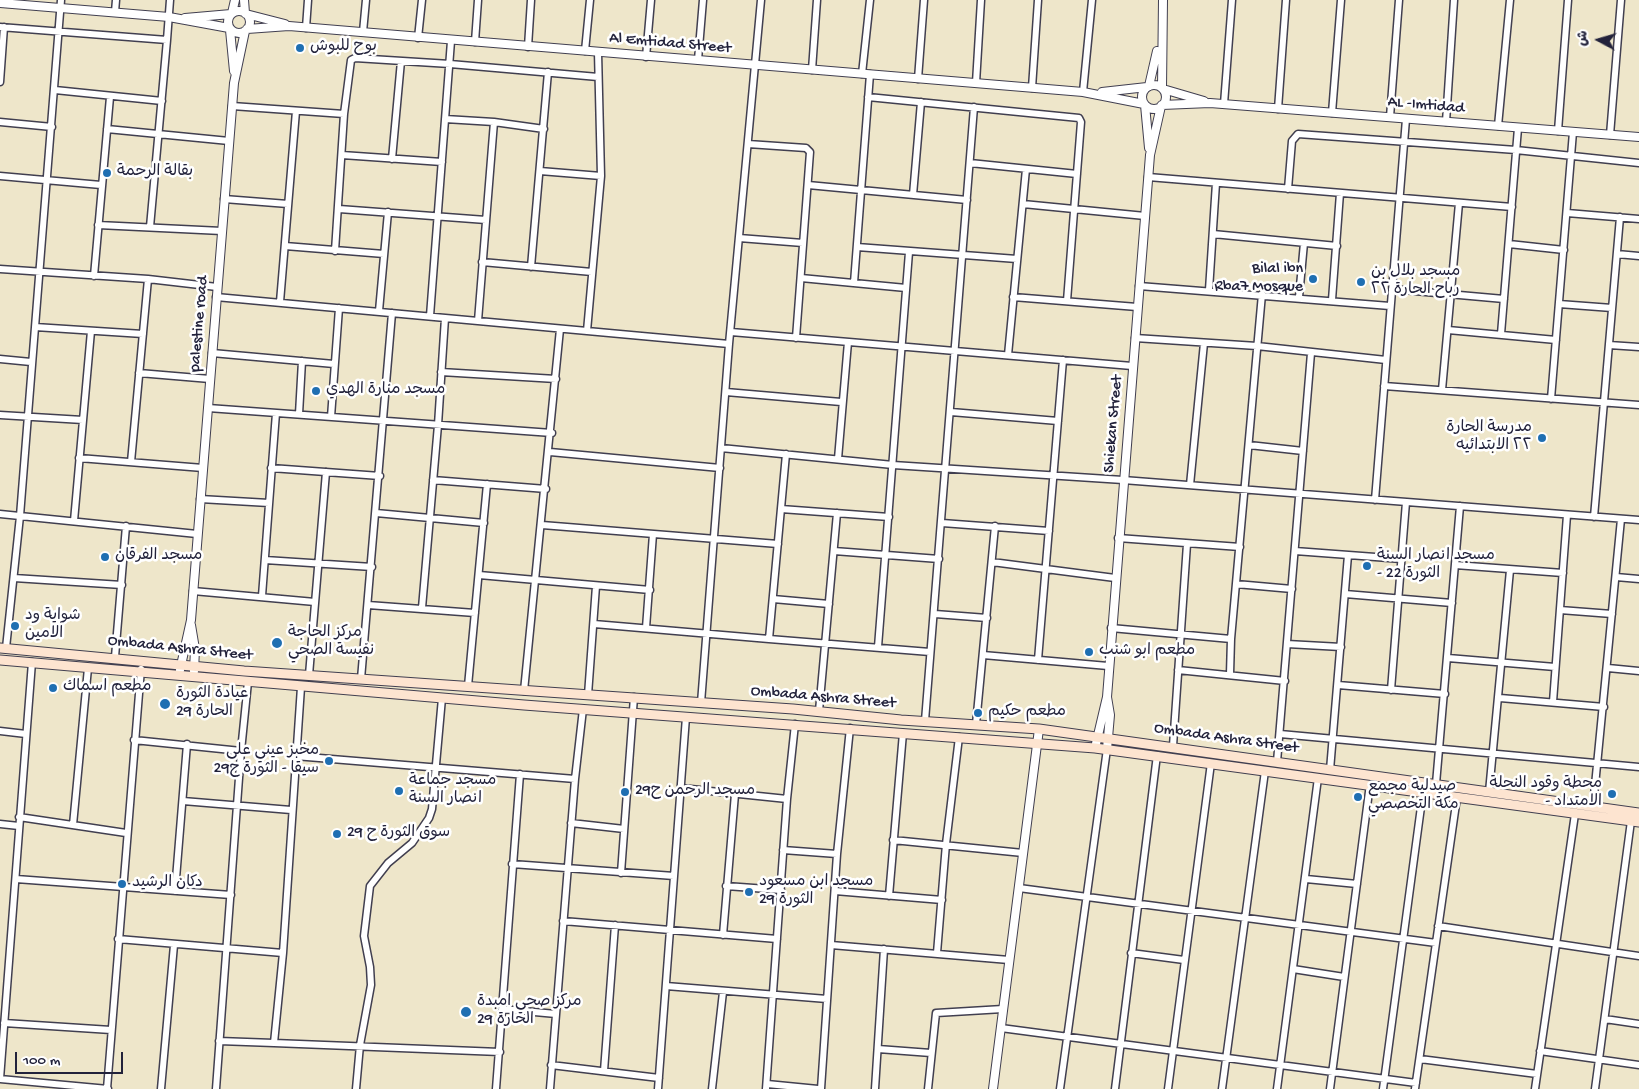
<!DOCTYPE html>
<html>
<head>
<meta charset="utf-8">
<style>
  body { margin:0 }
  #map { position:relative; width:1639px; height:1089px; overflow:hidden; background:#eee6ca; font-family:"Gochi Hand","Playpen Sans Arabic",sans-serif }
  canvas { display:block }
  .north { position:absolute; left:1574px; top:15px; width:50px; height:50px; -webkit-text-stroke:4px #fff; paint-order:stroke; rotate:276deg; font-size:14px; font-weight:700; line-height:20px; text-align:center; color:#22223b }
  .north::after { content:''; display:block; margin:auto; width:18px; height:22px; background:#22223b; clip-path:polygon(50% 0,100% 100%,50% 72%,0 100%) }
  .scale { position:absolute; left:15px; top:1052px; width:108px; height:22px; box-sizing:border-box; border:2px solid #22223b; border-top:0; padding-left:6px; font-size:15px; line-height:18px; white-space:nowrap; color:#22223b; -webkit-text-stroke:4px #fff; paint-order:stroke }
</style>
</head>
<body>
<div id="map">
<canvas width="1639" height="1089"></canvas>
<div class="north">ش</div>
<div class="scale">100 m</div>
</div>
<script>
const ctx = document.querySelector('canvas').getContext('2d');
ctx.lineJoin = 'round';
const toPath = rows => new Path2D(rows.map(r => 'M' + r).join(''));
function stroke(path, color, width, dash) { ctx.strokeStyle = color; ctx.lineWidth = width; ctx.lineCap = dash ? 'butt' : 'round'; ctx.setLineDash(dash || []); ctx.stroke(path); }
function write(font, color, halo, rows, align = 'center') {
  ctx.font = font + ' "Gochi Hand","Playpen Sans Arabic",sans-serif'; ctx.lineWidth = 5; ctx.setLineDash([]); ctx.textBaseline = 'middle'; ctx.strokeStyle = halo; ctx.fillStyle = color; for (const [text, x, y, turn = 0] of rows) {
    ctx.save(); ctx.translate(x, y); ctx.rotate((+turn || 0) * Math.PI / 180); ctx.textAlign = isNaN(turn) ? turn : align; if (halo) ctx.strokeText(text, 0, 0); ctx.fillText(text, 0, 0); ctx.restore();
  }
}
const minor = toPath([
  [115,12,116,0],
  [0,27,167,40,170,0],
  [306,28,308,0],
  [363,32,366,0],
  [418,38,422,0],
  [475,42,478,0],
  [528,47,531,0],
  [585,51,590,0],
  [646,57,651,0],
  [698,60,703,0],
  [812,70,817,0],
  [862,74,870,0],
  [918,79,924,0],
  [0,82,4,27],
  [976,83,981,0],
  [1032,88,1038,0],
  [55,90,162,101],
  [1083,92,1092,0],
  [868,97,1079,118,1081,122,1067,301],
  [1224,104,1232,0],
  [232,106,344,114],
  [1278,109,1286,0],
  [1332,113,1341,0],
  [1390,117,1399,0],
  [445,119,494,122,544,129],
  [0,122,52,127],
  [1446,122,1454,0],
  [1498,126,1510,0],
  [107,129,229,141],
  [1558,131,1568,0],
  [1610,135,1621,0],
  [748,144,806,148,810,152,796,338],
  [342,155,442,162],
  [392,159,401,61],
  [970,163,1077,174],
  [540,171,601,176],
  [0,176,101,185],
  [1148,177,1512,207],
  [808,185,967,200],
  [1288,189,1292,141,1298,134,1516,150,1639,163],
  [913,195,921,102],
  [224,199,288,204],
  [1023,204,1145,216],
  [339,209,486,220],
  [1567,213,1639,219],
  [98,225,222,231],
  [150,227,167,40],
  [1213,234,1337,246],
  [739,238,803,243],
  [1509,244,1564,250],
  [285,246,384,254],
  [857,247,1017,259],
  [335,251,344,114,351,60,355,58,450,64,598,77],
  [1617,254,1639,256],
  [482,262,592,272],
  [531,267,548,72],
  [0,269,148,279,217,287],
  [94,276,110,97],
  [801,278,906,288],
  [854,283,870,74],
  [1139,286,1390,306],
  [1392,289,1504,299],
  [1209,290,1216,183],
  [216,297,729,344],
  [1013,297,1137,307],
  [1299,297,1304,243],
  [1332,300,1340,193],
  [280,302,296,111],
  [1559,304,1612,308],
  [379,311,388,212],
  [430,316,451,41],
  [478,321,494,122],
  [35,327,143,334],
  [1448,330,1556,340],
  [587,331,601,176,598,52],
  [731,332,1132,366],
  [1501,334,1518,128],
  [1135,338,1257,346,1386,360],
  [1609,345,1639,347],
  [212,353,334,364],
  [1008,355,1026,169],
  [0,359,31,362],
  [441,372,556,379],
  [139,373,210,379],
  [1384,386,1639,405],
  [1442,390,1459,203],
  [726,392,841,402],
  [1551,399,1573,132],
  [208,408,552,433],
  [951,412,1058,421],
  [299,414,302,361],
  [0,415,83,420],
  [331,417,339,308],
  [1249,445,1303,451],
  [721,448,893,465,1123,480,1639,520],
  [550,452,720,468],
  [79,458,203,468],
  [838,459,848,342],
  [131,462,148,279],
  [271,468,380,476],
  [433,480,546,489],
  [1190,485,1204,343],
  [200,499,269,503],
  [1375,500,1406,119],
  [781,509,889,517],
  [376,513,484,523],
  [0,514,197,534],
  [1594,517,1620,217],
  [74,521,91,331],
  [942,523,1049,531],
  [542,525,778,544],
  [1118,538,1240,547],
  [834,551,939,559],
  [1295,551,1402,559],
  [265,560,372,567],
  [992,562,1115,578],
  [1455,565,1563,573],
  [479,575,650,590],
  [1616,577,1639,579],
  [14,578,122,585],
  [1236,584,1292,589],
  [193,591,315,602],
  [1345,594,1452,603],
  [262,596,276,413],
  [773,599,829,604],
  [368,605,475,613],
  [422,608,438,425,445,318],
  [1560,610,1612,614],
  [935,614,987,618],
  [594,624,769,639,786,454],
  [646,628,653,534],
  [1111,628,1231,639],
  [769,639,930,652],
  [1287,644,1341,647],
  [878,647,909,252],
  [6,648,20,516,61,0],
  [983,655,1108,666],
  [115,657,126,526],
  [1448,658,1555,667],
  [1038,660,1063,360],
  [1608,668,1639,671],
  [1178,670,1285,681],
  [1230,674,1231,639,1262,294],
  [309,675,326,472],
  [361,679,392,313],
  [1338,685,1445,694],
  [468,686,487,484],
  [1391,690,1406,502],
  [524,691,560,329],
  [588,695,596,586],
  [1500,698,1604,707],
  [1553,702,1567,515],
  [701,703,729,344,761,0],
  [819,711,837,513],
  [925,721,974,107],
  [976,724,995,526],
  [0,731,26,734],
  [1280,734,1639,767],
  [134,740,241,751],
  [1173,746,1187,544],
  [295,756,575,779],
  [1277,762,1311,353],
  [1330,770,1348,555],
  [1436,784,1460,506],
  [681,788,787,799],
  [1489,792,1510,570],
  [183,801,291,810],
  [1593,806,1621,519],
  [19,817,126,833],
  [571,823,624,829],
  [0,824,19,826],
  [73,825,88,668],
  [893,840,1023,853],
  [783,850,837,854],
  [512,864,674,876],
  [621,873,634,697],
  [16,879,231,895],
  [1306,879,1357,884],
  [726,886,781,890],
  [1019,888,1436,943],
  [175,891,187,744],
  [835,891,942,900],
  [889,896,903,733],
  [563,921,777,939],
  [1438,926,1639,956],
  [723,935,735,794],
  [118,939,283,953],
  [831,945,1009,960],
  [937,953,946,844,959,737],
  [1131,953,1184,960],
  [1293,969,1344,977],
  [666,986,827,999],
  [502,1009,556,1014],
  [1605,1019,1639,1024],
  [4,1023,111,1030],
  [1001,1028,1416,1083],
  [219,1041,274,1043,283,953,301,687],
  [274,1043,500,1052],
  [878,1049,931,1053],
  [1540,1051,1639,1065],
  [1420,1059,1537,1074],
  [551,1065,659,1078],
  [604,1071,615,925],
  [0,1079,32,662],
  [0,1079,108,1089],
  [767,1084,818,1089],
  [107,1089,141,669],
  [161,1089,174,945],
  [216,1089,241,751,248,682],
  [356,1089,360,1045,371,985,370,967,364,936,370,886,388,863,412,843,429,818,432,809,442,698],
  [496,1089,520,774],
  [550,1089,575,779,583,709],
  [658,1089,686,717],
  [712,1089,723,992],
  [766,1089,787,799,795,724],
  [821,1089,837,854,850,728],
  [875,1089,884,949],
  [928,1089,936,1013,1003,1009],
  [1060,1089,1107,749],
  [1115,1089,1157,755],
  [1168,1089,1211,763],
  [1222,1089,1265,771],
  [1277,1089,1318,778],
  [1330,1089,1370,784],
  [1383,1089,1423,792],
  [1415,1089,1457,797],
  [1535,1089,1575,814],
  [1595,1089,1631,821]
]);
const tertiary = toPath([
  [244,0,245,13],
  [0,3,169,17,229,28],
  '228 22a11 11 0 1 1 22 0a11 11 0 1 1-22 0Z',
  [232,13,235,0],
  [246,14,285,24],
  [185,18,231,14],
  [247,29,289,26,1083,92,1144,104],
  [230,30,234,71],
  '1142 97a12 12 0 1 1 24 0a12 12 0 1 1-24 0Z',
  [1149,86,1157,51],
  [1162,88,1163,0],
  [1163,89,1204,101],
  [1102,92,1147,87],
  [1145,105,1149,148],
  [1162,105,1210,103,1639,137],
  [191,625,195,649,194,671],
  [180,670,191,620,234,83,245,31],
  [1107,697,1110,715,1107,749],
  [1095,748,1107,697,1150,155,1161,106],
  [993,1089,1039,729]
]);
const secondary = toPath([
  [0,648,244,671,793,709,901,720,1039,729,1639,813],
  [0,660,524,705,1095,748,1639,822]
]);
const markers = [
  [300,48,5,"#1f6fb2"],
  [107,173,5,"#1f6fb2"],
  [1313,279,5,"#1f6fb2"],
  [1361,282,5,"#1f6fb2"],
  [316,391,5,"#1f6fb2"],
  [1542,438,5,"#1f6fb2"],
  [105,557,5,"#1f6fb2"],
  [1367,566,5,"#1f6fb2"],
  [15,626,5,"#1f6fb2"],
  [277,643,6,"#1f6fb2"],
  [1089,652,5,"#1f6fb2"],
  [53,688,5,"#1f6fb2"],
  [165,704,6,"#1f6fb2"],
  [978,713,5,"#1f6fb2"],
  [329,761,5,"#1f6fb2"],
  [399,791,5,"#1f6fb2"],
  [625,792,5,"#1f6fb2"],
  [1612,794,5,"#1f6fb2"],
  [1358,797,5,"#1f6fb2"],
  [337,834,5,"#1f6fb2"],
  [122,884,5,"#1f6fb2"],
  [749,892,5,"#1f6fb2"],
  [466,1012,6,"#1f6fb2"]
];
const streetNames = [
  ["Al Emtidad Street",670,44,5],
  ["AL -Imtidad",1426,106,5],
  ["palestine road",200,324,-85],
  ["Shiekan Street",1114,424,-85],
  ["Ombada Ashra Street",180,649,6],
  ["Ombada Ashra Street",823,698,5],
  ["Ombada Ashra Street",1226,739,8]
];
const poiNames = [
  ["بوح للبوش",310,48],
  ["بقالة الرحمة",117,173],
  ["Bilal ibn",1303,270,"right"],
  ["Rba7 Mosque",1303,288,"right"],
  ["مسجد بلال بن",1371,273],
  ["رباح الحارة ٢٢",1371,291],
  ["مسجد منارة الهدي",326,391],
  ["مدرسة الحارة",1532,429,"right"],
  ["٢٢ الابتدائيه",1532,447,"right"],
  ["مسجد الفرقان",115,557],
  ["مسجد انصار السنة",1377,557],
  ["- الثورة 22",1377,575],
  ["شواية ود",25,617],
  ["الامين",25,635],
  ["مركز الحاجة",288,634],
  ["نفيسة الصحي",288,652],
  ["مطعم ابو شنب",1099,652],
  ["مطعم اسماك",63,688],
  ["عيادة الثورة",176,695],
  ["الحارة 29",176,713],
  ["مطعم حكيم",988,713],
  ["مخبز عيني على",319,752,"right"],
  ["سيقا - الثورة ح29",319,770,"right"],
  ["مسجد جماعة",409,782],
  ["انصار السنة",409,800],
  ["محطة وقود النحلة",1602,785,"right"],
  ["- الامتداد",1602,803,"right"],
  ["صيدلية مجمع",1368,788],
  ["مكة التخصصي",1368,806],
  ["مسجد الرحمن ح29",635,792],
  ["سوق الثورة ح 29",347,834],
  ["مسجد ابن مسعود",759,883],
  ["الثورة 29",759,901],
  ["دكان الرشيد",132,884],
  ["مركز صحي امبدة",477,1003],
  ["الحارة 29",477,1021]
];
stroke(minor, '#413f50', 9);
stroke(tertiary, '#413f50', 10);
stroke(secondary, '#413f50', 11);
stroke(minor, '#fff', 6);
stroke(tertiary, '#fff', 8);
stroke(secondary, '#fde4d0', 9);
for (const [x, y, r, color] of markers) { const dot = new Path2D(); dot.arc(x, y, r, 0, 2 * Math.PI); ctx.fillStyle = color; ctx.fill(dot); stroke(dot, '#fff', 2); }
write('16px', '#22223b', '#fff', streetNames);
write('16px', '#22223b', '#fff', poiNames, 'left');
</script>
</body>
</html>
